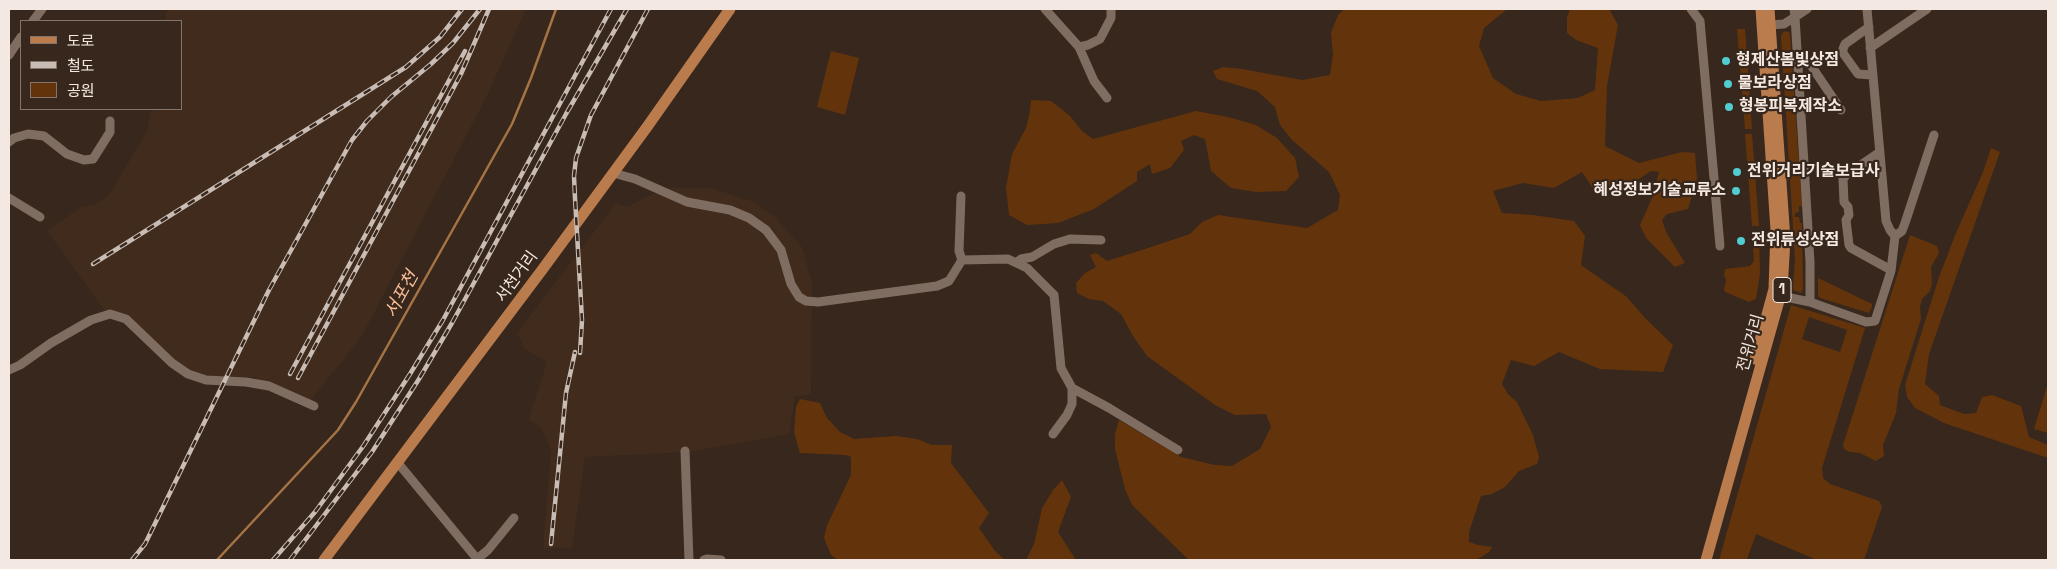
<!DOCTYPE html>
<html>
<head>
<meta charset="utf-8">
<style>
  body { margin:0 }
  #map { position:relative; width:2057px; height:569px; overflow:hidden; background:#37271c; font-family:"Space Grotesk","Noto Sans KR",sans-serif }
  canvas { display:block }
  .frame { position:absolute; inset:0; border:10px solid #f4e9e2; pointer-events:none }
  .legend { position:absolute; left:20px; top:20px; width:162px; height:90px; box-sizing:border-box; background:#37271c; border:1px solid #83756b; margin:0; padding:6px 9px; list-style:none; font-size:15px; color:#f4e9e2 }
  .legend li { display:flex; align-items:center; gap:10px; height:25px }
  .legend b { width:25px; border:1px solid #83756b }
</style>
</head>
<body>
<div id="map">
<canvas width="2057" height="569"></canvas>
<div class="frame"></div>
<ul class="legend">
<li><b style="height:6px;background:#ba7b4d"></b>도로</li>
<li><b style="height:6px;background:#c8bcb4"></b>철도</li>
<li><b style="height:14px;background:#63340c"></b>공원</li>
</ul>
</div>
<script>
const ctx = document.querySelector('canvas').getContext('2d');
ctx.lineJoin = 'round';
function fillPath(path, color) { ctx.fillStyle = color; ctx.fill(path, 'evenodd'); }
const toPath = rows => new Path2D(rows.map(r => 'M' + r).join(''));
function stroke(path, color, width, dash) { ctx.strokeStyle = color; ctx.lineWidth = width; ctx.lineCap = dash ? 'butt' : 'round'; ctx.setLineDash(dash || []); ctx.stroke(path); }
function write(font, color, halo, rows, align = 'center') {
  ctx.font = font + ' "Space Grotesk","Noto Sans KR",sans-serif'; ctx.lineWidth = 4.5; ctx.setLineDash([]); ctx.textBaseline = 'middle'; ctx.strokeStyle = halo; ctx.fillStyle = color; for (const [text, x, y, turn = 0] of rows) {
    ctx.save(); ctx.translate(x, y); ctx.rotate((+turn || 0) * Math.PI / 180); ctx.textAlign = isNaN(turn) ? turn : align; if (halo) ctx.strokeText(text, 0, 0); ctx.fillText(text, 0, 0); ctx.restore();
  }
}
const built = toPath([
  [168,9,526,9,488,94,362,336,311,400,254,377,204,377,185,369,126,314,105,311,47,231,81,207,94,205,109,195,147,131,151,109,181,109,181,21,164,21],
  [674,188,711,188,754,202,775,217,802,247,812,282,811,394,795,397,789,434,689,452,585,457,572,548,543,548,551,449,541,427,528,420,547,362,524,348,517,333,616,203,627,207,652,194]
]);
const green = toPath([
  [1344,9,1507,9,1484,28,1479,46,1493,78,1516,94,1541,101,1578,98,1595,90,1598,48,1576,40,1567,33,1567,17,1570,9,1609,9,1618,25,1607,86,1605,146,1639,163,1682,152,1695,153,1697,179,1688,209,1667,214,1662,220,1666,232,1685,263,1675,267,1646,238,1640,225,1652,198,1659,172,1651,171,1630,185,1594,190,1582,172,1554,188,1523,183,1493,191,1502,213,1533,215,1574,221,1585,236,1581,265,1627,297,1645,318,1673,345,1663,372,1600,369,1559,352,1534,366,1511,360,1502,384,1508,394,1517,402,1533,435,1539,457,1537,464,1519,471,1505,487,1492,494,1481,496,1469,532,1469,542,1478,545,1492,547,1489,552,1476,560,1189,560,1132,505,1125,489,1115,449,1115,434,1119,420,1181,457,1215,465,1232,466,1260,449,1271,427,1266,414,1235,415,1215,405,1147,356,1133,336,1121,314,1103,301,1089,299,1077,293,1076,283,1085,273,1096,267,1090,255,1096,253,1107,261,1148,248,1190,234,1202,222,1218,215,1307,228,1338,210,1340,195,1329,172,1292,140,1280,125,1275,107,1257,91,1217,79,1213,71,1223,67,1242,69,1302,80,1330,75,1333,55,1331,33,1338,15],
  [1745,29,1752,129,1745,129,1737,29],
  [1784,31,1789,32,1790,35,1802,206,1799,206,1799,212,1795,213,1795,217,1799,217,1800,223,1802,223,1803,289,1801,293,1793,290,1793,288,1795,259,1781,36],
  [831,51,859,58,845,115,817,107],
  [1031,100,1051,101,1070,116,1082,131,1093,139,1196,111,1228,117,1256,125,1277,138,1295,158,1299,177,1286,191,1256,192,1231,188,1211,171,1205,139,1194,135,1181,141,1184,150,1170,168,1152,174,1150,164,1137,172,1137,181,1094,209,1058,223,1027,225,1009,215,1006,188,1012,154,1026,128,1030,111],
  [1745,134,1752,134,1759,226,1752,226],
  [1991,148,2000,152,1929,354,1925,384,1939,396,1940,405,1964,414,1976,413,1982,397,1992,395,2021,406,2029,437,2048,445,2048,458,1944,423,1915,408,1907,397,1905,385,1939,277,1956,233,1983,172],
  [1752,231,1759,231,1760,274,1756,299,1749,302,1725,292,1724,289,1726,280,1724,275,1725,269,1750,266,1754,261],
  [1910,235,1937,246,1939,253,1931,267,1932,284,1930,291,1922,299,1920,307,1921,319,1899,389,1896,413,1883,445,1884,456,1876,461,1860,453,1850,452,1844,449,1843,445],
  [1818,278,1872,304,1872,307,1869,313,1820,298,1818,296],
  [1791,305,1865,328,1822,468,1823,478,1830,484,1879,501,1882,507,1864,560,1817,560,1756,534,1747,559,1749,560,1719,560],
  [1809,317,1847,330,1840,352,1802,339],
  [2048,383,2048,433,2034,429],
  [800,399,820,403,827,418,840,432,854,439,896,436,917,439,932,445,952,445,951,463,989,513,979,528,995,551,1005,560,838,560,831,555,824,538,827,525,851,475,851,457,846,455,800,453,794,432,796,407],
  [1062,480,1071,497,1058,532,1076,560,1026,560,1034,544,1042,508,1053,490]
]);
const stream = toPath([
  [217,560,338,430,356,402,512,124,531,78,556,9]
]);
const minor = toPath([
  [1045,9,1079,47,1088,45,1100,39,1111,18,1111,9],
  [1691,9,1700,21,1720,246],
  [1794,9,1795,17,1807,9],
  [1867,9,1886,221,1890,230,1895,236],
  [33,21,42,9],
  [1770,25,1784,24,1795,17,1810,262,1810,302],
  [1869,27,1845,44,1843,49,1843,53,1858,74,1872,75],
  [1079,47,1094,81,1107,98],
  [1870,48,1927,9],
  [9,55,21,37],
  [1797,61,1808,61,1841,110],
  [9,142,14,138,28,134,44,136,67,154,84,160,93,159,110,132,110,121],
  [1880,152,1846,175,1843,179,1844,202,1848,207,1849,215,1846,220,1849,245,1851,248,1891,270],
  [613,173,635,179,687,202,730,210,749,218,766,230,781,250,791,284,799,297,806,301,818,302,937,286,949,281,962,260,1008,259,1027,268,1054,295,1061,368,1072,388,1072,404,1067,415,1053,434],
  [961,196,959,251,962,260],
  [9,198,40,217],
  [1017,262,1021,259,1032,257,1054,244,1070,239,1101,240],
  [1781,296,1810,302,1866,322,1875,321,1891,271,1895,236,1902,231,1905,223,1934,135],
  [9,370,20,365,51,343,91,320,110,314,126,319,172,363,188,374,206,380,246,382,269,386,314,406],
  [1072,388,1109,408,1178,450],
  [685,451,689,560],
  [398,463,478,560],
  [477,559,488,550,514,518],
  [704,560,707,559,721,560]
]);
const major = toPath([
  [1755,359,1774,289,1776,230,1761,9],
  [324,560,542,270,647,127,730,9],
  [1706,560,1782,290,1785,240,1769,9]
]);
const rail = toPath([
  [93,264,406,67,440,37,462,9],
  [580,353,582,320,575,198,574,176,576,158,591,115,648,9],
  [290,374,465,51],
  [298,378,461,74,489,9],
  [551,544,566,393,575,352],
  [132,560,145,544,269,290,352,140,367,121,391,97,431,64,453,43,480,9],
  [273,560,315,512,364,445,410,374,443,320,611,9],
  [290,560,372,452,419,379,452,323,566,114,627,9]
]);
const markers = [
  [1726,61,5,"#51ccd1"],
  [1728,84,5,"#51ccd1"],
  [1729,107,5,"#51ccd1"],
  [1737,172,5,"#51ccd1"],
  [1736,191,5,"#51ccd1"],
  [1741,241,5,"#51ccd1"]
];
const shields = [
  [1782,290,18]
];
const shieldNames = [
  ["1",1782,290]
];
const poiNames = [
  ["형제산봄빛상점",1736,61],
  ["물보라상점",1738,84],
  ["형봉피복제작소",1739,107],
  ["전위거리기술보급사",1747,172],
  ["혜성정보기술교류소",1726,191,"right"],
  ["전위류성상점",1751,241]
];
const streetNames = [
  ["서천거리",517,277,-54],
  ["전위거리",1751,343,-74]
];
const waterNames = [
  ["서포천",402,295,-61]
];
fillPath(built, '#412b1c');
fillPath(green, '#63340c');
stroke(stream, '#a67444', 2.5);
stroke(minor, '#806d61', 9);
stroke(major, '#ba7b4d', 11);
stroke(rail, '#c8bcb4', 4.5);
stroke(rail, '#37271c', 2.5, [8]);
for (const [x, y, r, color] of markers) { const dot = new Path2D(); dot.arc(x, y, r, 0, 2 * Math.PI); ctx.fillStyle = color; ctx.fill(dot); stroke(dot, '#37271c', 2); }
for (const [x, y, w] of shields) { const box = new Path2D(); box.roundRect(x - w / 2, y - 12.5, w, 25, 4); ctx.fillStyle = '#37271c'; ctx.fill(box); stroke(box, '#f4e9e2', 1); }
write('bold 15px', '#f4e9e2', null, shieldNames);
write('bold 16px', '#f4e9e2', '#37271c', poiNames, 'left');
write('16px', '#f4e9e2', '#37271c', streetNames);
write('italic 18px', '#f7bc95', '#37271c', waterNames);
</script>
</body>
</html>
